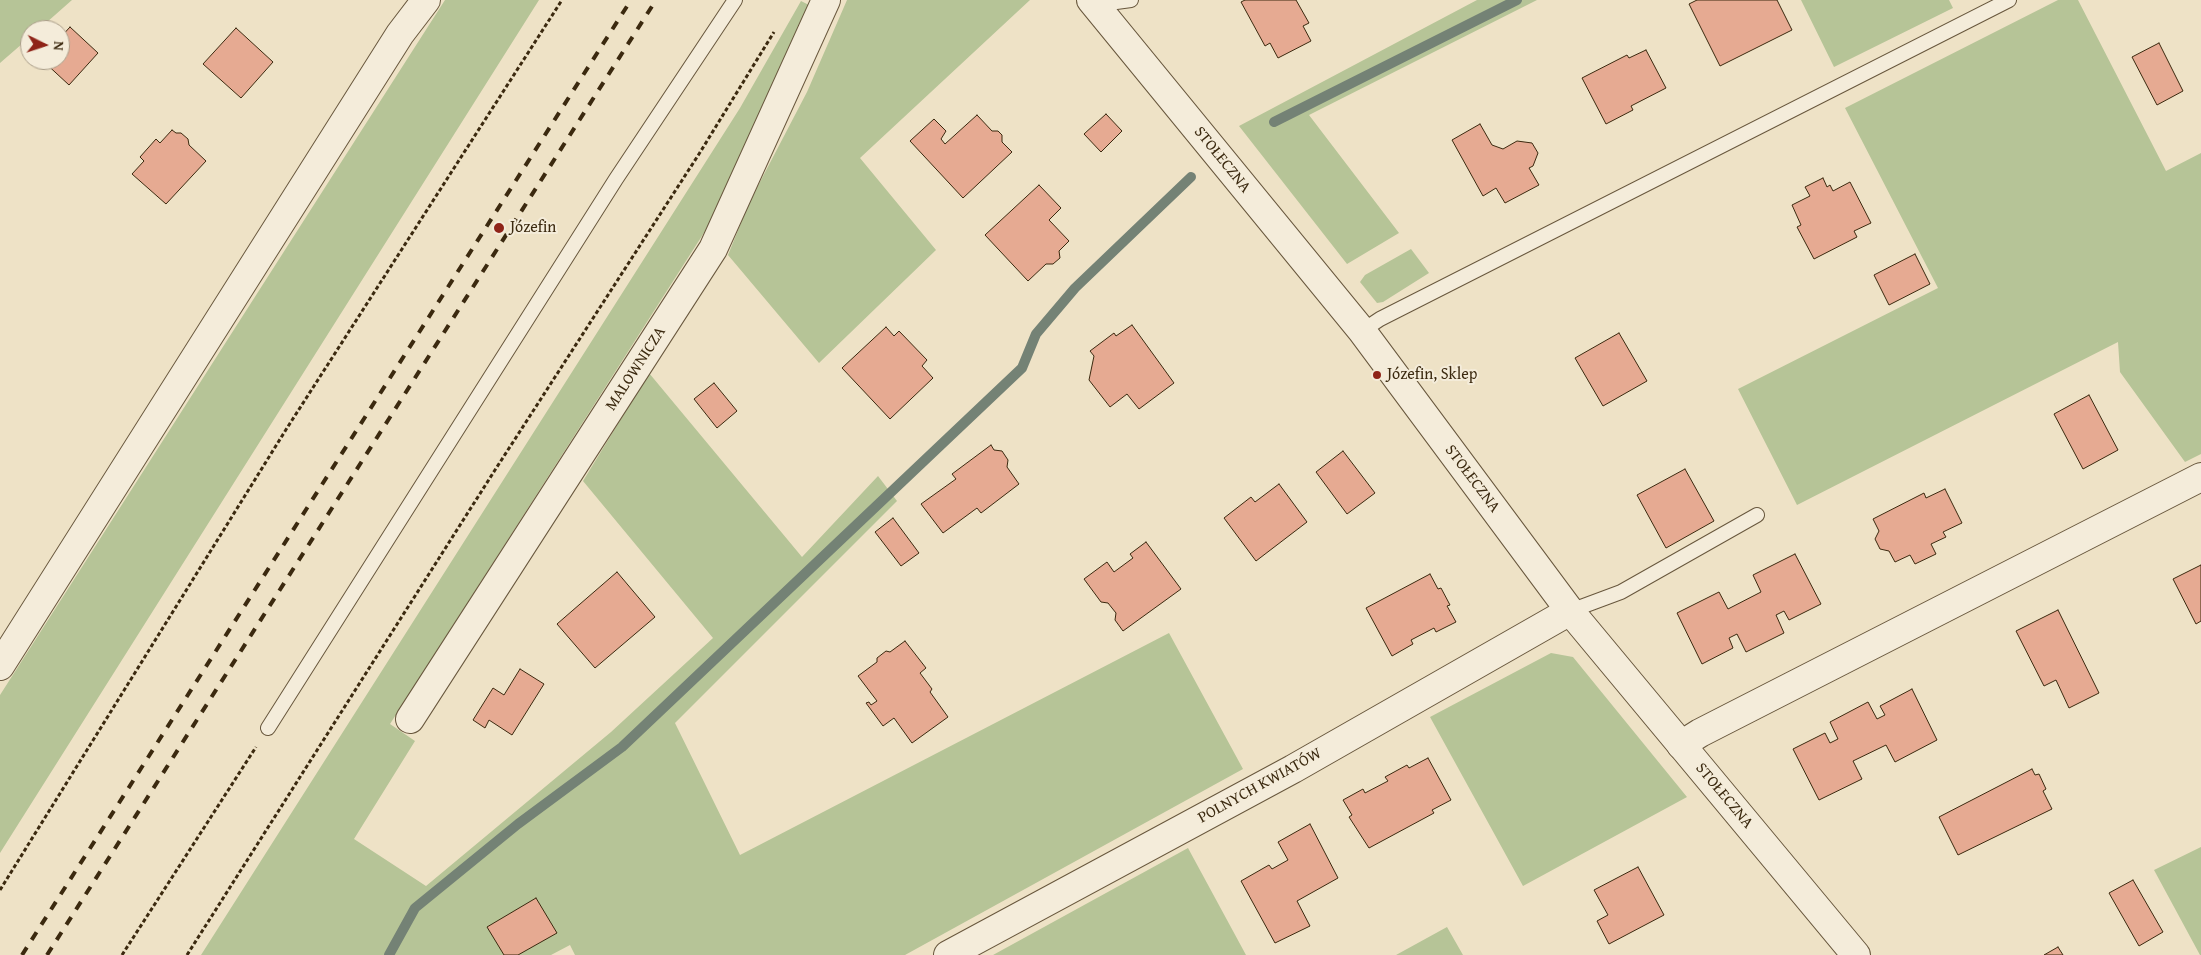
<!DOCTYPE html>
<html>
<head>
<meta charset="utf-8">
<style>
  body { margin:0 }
  #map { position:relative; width:2201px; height:955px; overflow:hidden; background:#eee2c6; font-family:"Gentium Book Plus",serif }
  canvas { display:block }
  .north { position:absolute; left:20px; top:20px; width:50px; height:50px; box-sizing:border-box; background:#f4ecda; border:1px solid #aa9e89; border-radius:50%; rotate:94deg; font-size:14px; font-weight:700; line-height:20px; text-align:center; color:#3b290f }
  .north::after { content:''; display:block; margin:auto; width:18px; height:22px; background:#8f2418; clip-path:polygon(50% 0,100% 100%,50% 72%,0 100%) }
</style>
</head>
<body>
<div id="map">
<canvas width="2201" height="955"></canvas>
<div class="north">N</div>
</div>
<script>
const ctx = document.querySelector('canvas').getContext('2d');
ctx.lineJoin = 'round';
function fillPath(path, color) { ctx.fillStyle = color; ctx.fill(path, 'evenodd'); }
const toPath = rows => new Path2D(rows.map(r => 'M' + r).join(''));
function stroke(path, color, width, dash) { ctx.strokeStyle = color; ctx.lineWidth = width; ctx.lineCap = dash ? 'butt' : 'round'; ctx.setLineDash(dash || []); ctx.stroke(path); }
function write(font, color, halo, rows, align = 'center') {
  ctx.font = font + ' "Gentium Book Plus",serif'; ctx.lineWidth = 4; ctx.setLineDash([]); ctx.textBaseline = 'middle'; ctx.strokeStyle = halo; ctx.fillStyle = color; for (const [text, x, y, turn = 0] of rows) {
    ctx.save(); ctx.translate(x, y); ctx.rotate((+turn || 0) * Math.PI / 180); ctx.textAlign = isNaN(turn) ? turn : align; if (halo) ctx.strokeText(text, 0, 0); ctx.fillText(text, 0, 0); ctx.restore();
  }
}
const green = toPath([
  [0,0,72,0,38,30,30,30,30,37,0,63],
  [445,0,539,0,0,853,0,695],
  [847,0,1030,0,860,158,936,250,819,363,728,255,749,203,807,92],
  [1477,0,1537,0,1309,115,1399,233,1347,264,1239,126],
  [1801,0,1949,0,1953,8,1834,67],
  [2058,0,2078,0,2166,171,2201,153,2201,454,2185,462,2120,372,2118,342,1797,505,1738,389,1938,288,1845,108],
  [801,1,815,8,716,214,390,724,415,741,354,839,426,886,611,732,713,638,583,481,649,373,802,557,878,476,897,501,675,723,740,855,1169,633,1243,769,905,955,575,955,570,945,551,955,201,955,740,108],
  [1411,249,1429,273,1383,302,1377,303,1360,282,1365,275],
  [1551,653,1573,657,1687,797,1523,886,1430,717],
  [2201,847,2201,955,2200,955,2154,870],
  [1188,848,1246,955,993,955],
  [1447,927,1463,955,1396,955]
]);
const stream = toPath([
  [1274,122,1517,0],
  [389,955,415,908,518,824,622,747,1022,368,1036,334,1075,288,1191,177]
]);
const building = toPath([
  [1245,0,1296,0,1309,23,1303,26,1311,41,1278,58,1270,43,1265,46,1241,2,1245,0],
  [1697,0,1777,0,1792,30,1720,66,1689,4,1697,0],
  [70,27,98,53,69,85,42,60,60,60,60,38,70,27],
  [236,28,273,62,241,98,203,64,236,28],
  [2159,43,2183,91,2157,105,2132,57,2159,43],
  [1646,50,1666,88,1631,106,1633,110,1606,124,1582,78,1627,55,1629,58,1646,50],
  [1106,114,1122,131,1101,152,1084,134,1106,114],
  [977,115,992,131,998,131,1002,135,1002,142,1012,152,963,198,910,141,934,119,946,131,941,139,945,144,977,115],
  [1480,124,1492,145,1503,149,1517,141,1532,143,1538,153,1533,166,1529,168,1539,185,1505,203,1496,188,1483,196,1452,140,1480,124],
  [172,130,176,133,181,133,188,139,189,145,206,161,166,204,132,174,144,161,140,157,156,139,160,143,172,130],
  [1823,178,1827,187,1830,185,1833,191,1850,182,1871,223,1854,231,1857,237,1814,259,1797,227,1801,225,1792,205,1810,196,1805,187,1823,178],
  [1039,185,1061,208,1049,220,1069,241,1059,251,1060,258,1053,264,1046,264,1028,281,985,235,1039,185],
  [1915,254,1930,284,1889,305,1874,275,1915,254],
  [1132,325,1174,383,1139,409,1127,394,1110,407,1089,380,1094,356,1090,351,1114,333,1116,336,1132,325],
  [886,327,894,336,899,331,927,360,922,366,933,378,890,419,842,368,886,327],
  [1619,333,1647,381,1603,406,1575,358,1619,333],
  [714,383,737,411,717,428,694,399,714,383],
  [2089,395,2118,450,2083,469,2054,414,2089,395],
  [991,445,994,450,1002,451,1008,460,1007,467,1019,484,981,513,977,508,943,533,921,504,956,479,952,474,991,445],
  [1343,451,1375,493,1347,514,1316,472,1343,451],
  [1685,469,1714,521,1666,548,1637,495,1685,469],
  [1279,484,1307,522,1256,561,1224,518,1251,497,1255,502,1279,484],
  [1945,489,1962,523,1943,532,1946,537,1931,544,1936,554,1915,564,1910,555,1895,562,1889,551,1880,549,1875,539,1879,531,1873,519,1924,493,1926,498,1945,489],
  [893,518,919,553,901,566,875,532,893,518],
  [1146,542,1181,589,1123,631,1115,620,1116,613,1108,603,1101,602,1084,579,1107,562,1114,572,1133,558,1130,554,1146,542],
  [1795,554,1821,604,1789,620,1784,611,1776,615,1784,633,1746,652,1737,634,1729,638,1733,648,1702,664,1677,613,1719,592,1728,609,1761,592,1753,575,1795,554],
  [2201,565,2201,621,2196,624,2173,579,2201,565],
  [617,572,655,617,595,668,557,624,617,572],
  [1430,574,1438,589,1441,588,1450,605,1447,606,1456,622,1436,632,1434,628,1411,640,1413,644,1392,656,1366,608,1430,574],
  [2058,610,2099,693,2069,708,2056,680,2044,686,2016,631,2058,610],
  [905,641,926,668,920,673,932,689,930,692,948,717,912,743,894,718,883,726,866,703,869,702,871,705,877,701,858,676,877,662,877,658,886,651,890,652,905,641],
  [520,669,544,684,512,735,489,720,485,728,473,720,493,688,504,695,520,669],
  [1912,689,1937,740,1895,762,1886,745,1853,761,1862,779,1819,800,1793,749,1825,733,1830,743,1838,739,1830,722,1868,702,1877,719,1885,715,1880,706,1912,689],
  [1428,758,1451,800,1432,810,1434,813,1369,848,1349,817,1352,815,1343,800,1363,789,1365,793,1388,781,1385,777,1407,765,1409,768,1428,758],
  [2032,769,2035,775,2039,774,2046,789,2043,791,2052,809,1958,855,1939,817,2032,769],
  [1310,824,1338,878,1297,901,1310,926,1275,943,1241,881,1269,865,1272,869,1288,860,1278,842,1310,824],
  [1638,867,1664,915,1609,944,1597,921,1608,915,1594,890,1638,867],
  [2133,880,2163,932,2139,946,2109,893,2133,880],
  [536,898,557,933,518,955,504,955,487,927,536,898],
  [2058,947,2063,955,2044,955,2058,947]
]);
const path = toPath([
  [0,890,287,428,562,0],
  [122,955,256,747],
  [187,955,495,470,699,154,774,32]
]);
const service = toPath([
  [1094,5,1131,0],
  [1362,331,1380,319,2009,0],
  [1570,611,1621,592,1757,515],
  [268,728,616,179,735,0]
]);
const minor = toPath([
  [0,666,400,34,426,0],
  [410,719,713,249,826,0],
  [1681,745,1700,733,2201,477],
  [948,955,1293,769,1570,611]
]);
const tertiary = toPath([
  [1091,0,1362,331,1570,611,1856,955]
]);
const rail = toPath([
  [22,955,631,0],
  [47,955,656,0]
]);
const markers = [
  [499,228,6,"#8f2418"],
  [1377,375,5,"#8f2418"]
];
const streetNames = [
  ["STOŁECZNA",1222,160,51],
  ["MALOWNICZA",636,369,-57],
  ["STOŁECZNA",1472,479,53],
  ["POLNYCH KWIATÓW",1260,786,-29],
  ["STOŁECZNA",1724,796,50]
];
const poiNames = [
  ["Józefin",510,228],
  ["Józefin, Sklep",1387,375]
];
fillPath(green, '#b6c497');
stroke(stream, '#748275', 10);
fillPath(building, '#e6aa92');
stroke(building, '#3b290f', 1);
stroke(service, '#68573d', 16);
stroke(minor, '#68573d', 30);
stroke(tertiary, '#68573d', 30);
stroke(path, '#3b290f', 3, [4, 2.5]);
stroke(service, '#f4ecda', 14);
stroke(minor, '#f4ecda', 28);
stroke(tertiary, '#f4ecda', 28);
stroke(rail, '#3b290f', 4, [9, 9]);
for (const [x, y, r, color] of markers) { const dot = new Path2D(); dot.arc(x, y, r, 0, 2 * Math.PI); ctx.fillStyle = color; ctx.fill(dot); stroke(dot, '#f4ecda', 2); }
write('16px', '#3b290f', '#f4ecda', streetNames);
write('16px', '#3b290f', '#f4ecda', poiNames, 'left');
</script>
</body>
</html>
